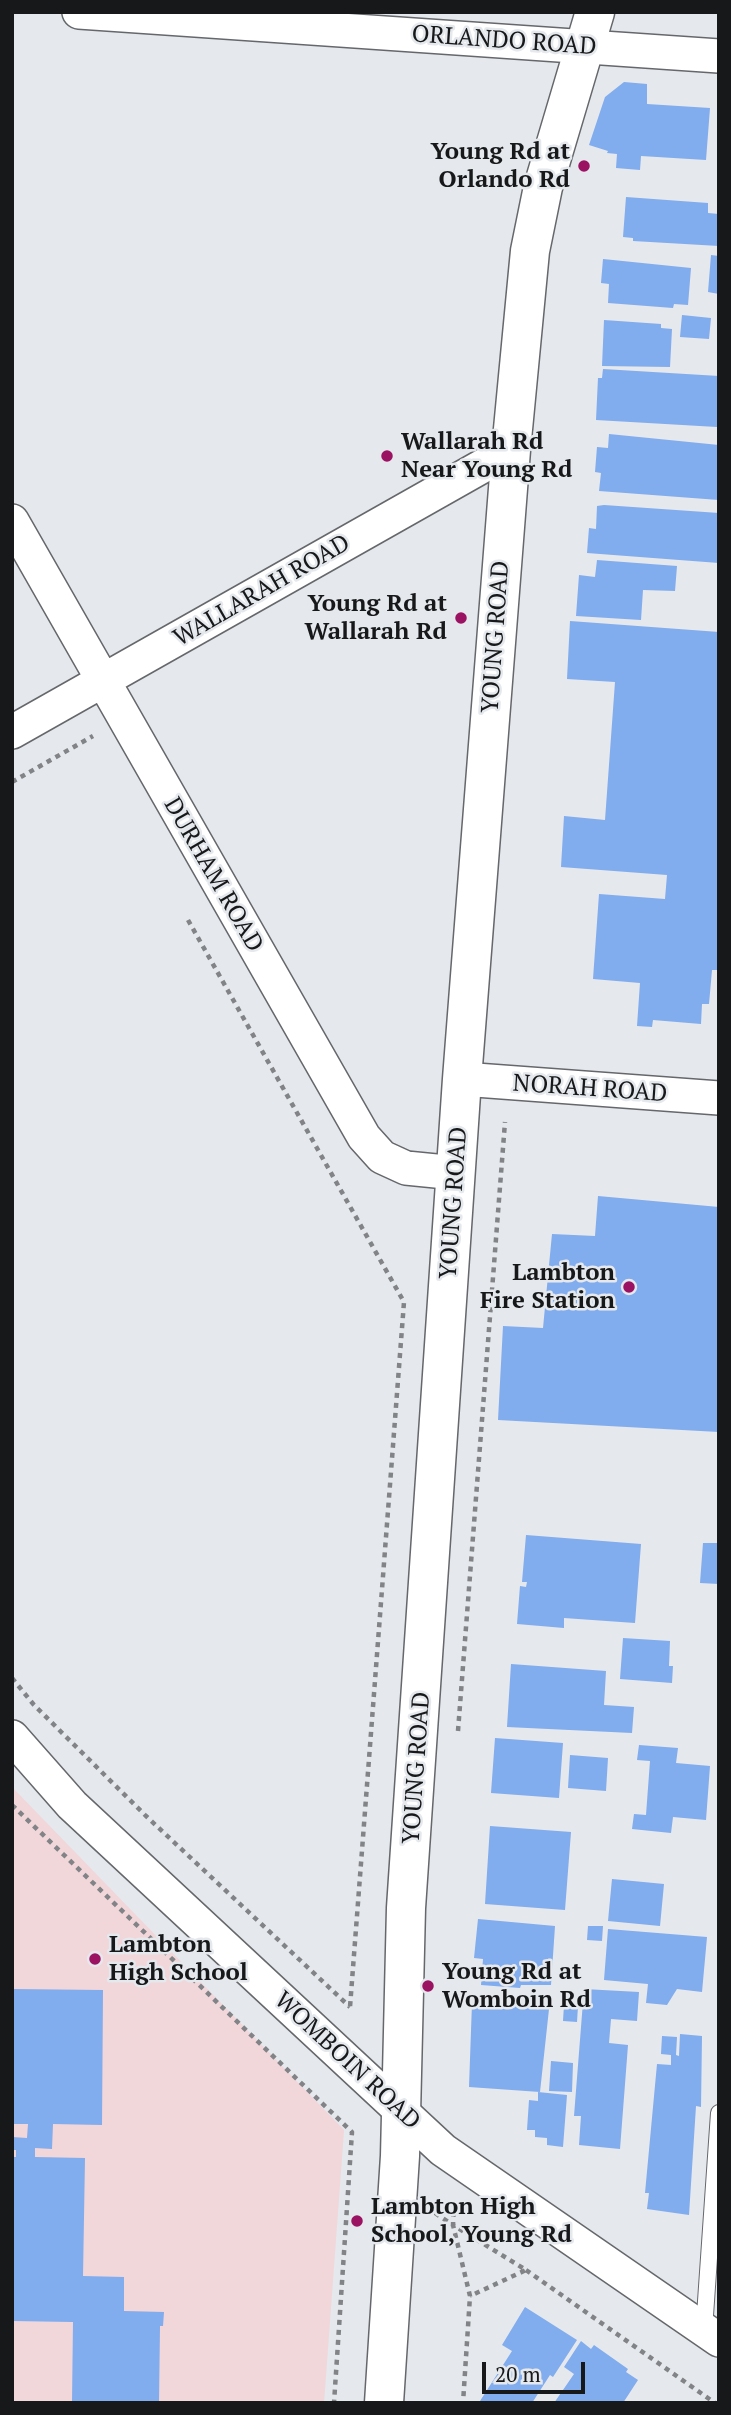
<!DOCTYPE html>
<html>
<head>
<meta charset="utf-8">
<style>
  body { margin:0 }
  #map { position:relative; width:731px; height:2415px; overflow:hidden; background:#e5e8ec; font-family:"PT Serif",serif }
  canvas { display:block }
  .frame { position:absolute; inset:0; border:14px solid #17181a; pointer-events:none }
  .scale { position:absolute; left:482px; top:2362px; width:103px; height:32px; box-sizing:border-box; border:4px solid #17181a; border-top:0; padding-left:9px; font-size:21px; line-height:24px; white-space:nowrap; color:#17181a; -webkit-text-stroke:5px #e5e8ec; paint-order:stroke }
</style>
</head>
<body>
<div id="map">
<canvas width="731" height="2415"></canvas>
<div class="frame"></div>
<div class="scale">20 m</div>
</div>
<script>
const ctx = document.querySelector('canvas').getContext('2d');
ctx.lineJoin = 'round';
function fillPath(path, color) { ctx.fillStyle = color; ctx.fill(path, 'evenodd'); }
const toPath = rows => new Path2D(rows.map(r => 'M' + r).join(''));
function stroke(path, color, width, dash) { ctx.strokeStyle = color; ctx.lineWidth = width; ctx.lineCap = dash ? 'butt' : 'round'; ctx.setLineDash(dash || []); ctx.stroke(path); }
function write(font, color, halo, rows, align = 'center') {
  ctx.font = font + ' "PT Serif",serif'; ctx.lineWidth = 5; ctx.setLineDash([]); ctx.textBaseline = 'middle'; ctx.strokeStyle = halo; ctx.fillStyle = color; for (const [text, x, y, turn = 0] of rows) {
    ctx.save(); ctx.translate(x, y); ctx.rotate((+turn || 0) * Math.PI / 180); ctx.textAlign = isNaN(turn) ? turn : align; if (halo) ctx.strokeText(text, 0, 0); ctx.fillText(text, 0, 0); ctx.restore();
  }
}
const education = toPath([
  [12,1787,344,2130,324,2403,12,2403]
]);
const building = toPath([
  [624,82,647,84,647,104,710,108,706,160,641,156,640,170,616,168,617,154,607,153,608,151,589,145,605,97],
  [626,197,708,203,708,213,719,214,719,246,633,241,633,238,623,237],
  [711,255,719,256,719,294,708,292],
  [603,259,691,268,688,305,674,304,673,308,608,303,609,284,601,283],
  [682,315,711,318,709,339,680,337],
  [604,320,661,324,661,328,672,329,670,367,602,366],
  [603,369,719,376,717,427,596,420,598,378,602,378],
  [609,434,719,445,719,500,599,491,601,473,595,472,597,447,608,448],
  [604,505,719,513,719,563,587,553,589,528,596,529,597,506],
  [597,560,677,566,675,591,643,590,641,620,576,616,579,575,595,577],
  [570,621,719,632,719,970,712,970,709,1004,702,1004,701,1024,653,1020,652,1027,637,1026,640,983,593,979,599,894,665,899,667,875,561,867,564,816,605,820,615,682,567,679],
  [598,1196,719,1207,719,1432,498,1420,503,1326,543,1328,552,1234,595,1236],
  [526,1535,641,1544,635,1623,564,1618,564,1628,517,1624,520,1586,526,1587,527,1582,522,1582],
  [703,1543,719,1543,719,1584,700,1583],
  [623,1638,670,1641,669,1666,673,1666,672,1683,620,1679],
  [511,1664,606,1671,604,1705,634,1707,632,1733,507,1727],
  [495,1738,563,1743,559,1798,491,1793],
  [639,1745,678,1748,676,1763,710,1766,706,1820,673,1817,671,1833,632,1829,634,1814,646,1815,650,1761,637,1760],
  [570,1755,608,1758,606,1791,568,1788],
  [490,1826,571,1832,565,1910,485,1904],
  [612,1879,664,1884,660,1926,608,1921],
  [478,1919,555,1926,551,1985,521,1985,520,1988,481,1985,483,1959,474,1958],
  [588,1926,603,1926,602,1941,587,1940],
  [608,1929,707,1937,702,1992,677,1989,667,2005,646,2003,648,1984,604,1980],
  [12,1989,103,1990,102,2125,53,2124,52,2149,35,2148,35,2157,85,2158,83,2276,124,2277,124,2311,164,2312,163,2326,160,2326,159,2403,72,2403,73,2322,12,2321,12,2157,16,2157,16,2150,12,2150,12,2137,27,2138,28,2124,12,2124],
  [584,1989,639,1992,637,2021,611,2019,609,2043,628,2045,620,2149,579,2145,581,2116,574,2116],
  [472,2003,549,2009,540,2092,469,2087],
  [564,2005,578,2006,577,2022,563,2021],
  [680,2034,702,2036,701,2107,696,2106,689,2215,647,2209,649,2193,645,2193,657,2064,671,2065,671,2055,661,2054,662,2036,677,2037,676,2055,679,2056],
  [551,2061,573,2063,572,2092,549,2091],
  [538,2092,567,2095,563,2147,547,2145,547,2138,535,2137,535,2130,527,2130,529,2100,538,2101],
  [525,2307,577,2340,553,2377,550,2375,532,2403,483,2403,480,2401,512,2351,502,2345],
  [581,2341,591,2349,594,2345,628,2369,626,2372,638,2380,623,2403,554,2403,574,2374,564,2367]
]);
const path = toPath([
  [12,782,93,736],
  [188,920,404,1302,350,2007],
  [12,1678,34,1705,146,1816,350,2007],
  [458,1731,505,1122],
  [12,1805,352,2132,334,2403],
  [454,2202,453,2225,526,2270,470,2296],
  [435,2213,453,2225,470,2296,463,2403],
  [526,2270,715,2403]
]);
const service = toPath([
  [704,2330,719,2113]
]);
const minor = toPath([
  [79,12,719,56],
  [12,521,364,1137,382,1157,406,1168,456,1173],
  [12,732,511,450],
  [462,1079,719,1098],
  [12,1737,72,1805,443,2150,719,2340]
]);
const tertiary = toPath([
  [384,2403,400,2156,406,1908,462,1079,511,450,530,251,543,187,595,12]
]);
const markers = [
  [584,166,7,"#9b1263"],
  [387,456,7,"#9b1263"],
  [461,618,7,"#9b1263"],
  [629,1287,7,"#9b1263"],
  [95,1959,7,"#9b1263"],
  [428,1986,7,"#9b1263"],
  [357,2221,7,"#9b1263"]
];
const streetNames = [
  ["ORLANDO ROAD",504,41,4],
  ["WALLARAH ROAD",262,591,-30],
  ["YOUNG ROAD",496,637,-86],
  ["DURHAM ROAD",213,875,60],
  ["NORAH ROAD",590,1089,4],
  ["YOUNG ROAD",454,1203,-86],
  ["YOUNG ROAD",417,1768,-86],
  ["WOMBOIN ROAD",347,2061,43]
];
const poiNames = [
  ["Young Rd at",570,152,"right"],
  ["Orlando Rd",570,180,"right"],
  ["Wallarah Rd",401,442],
  ["Near Young Rd",401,470],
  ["Young Rd at",447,604,"right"],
  ["Wallarah Rd",447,632,"right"],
  ["Lambton",615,1273,"right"],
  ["Fire Station",615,1301,"right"],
  ["Lambton",109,1945],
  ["High School",109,1973],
  ["Young Rd at",442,1972],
  ["Womboin Rd",442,2000],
  ["Lambton High",371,2207],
  ["School, Young Rd",371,2235]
];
fillPath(education, '#f1d6da');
fillPath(building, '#81aced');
stroke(service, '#65676b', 18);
stroke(minor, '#65676b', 36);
stroke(tertiary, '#65676b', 41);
stroke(path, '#818386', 4.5, [5, 5]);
stroke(service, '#fff', 16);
stroke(minor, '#fff', 33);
stroke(tertiary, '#fff', 38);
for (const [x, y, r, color] of markers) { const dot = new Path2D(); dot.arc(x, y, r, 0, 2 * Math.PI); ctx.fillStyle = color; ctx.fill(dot); stroke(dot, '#e5e8ec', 2.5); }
write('24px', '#17181a', '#e5e8ec', streetNames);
write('bold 24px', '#17181a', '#e5e8ec', poiNames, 'left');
</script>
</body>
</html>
